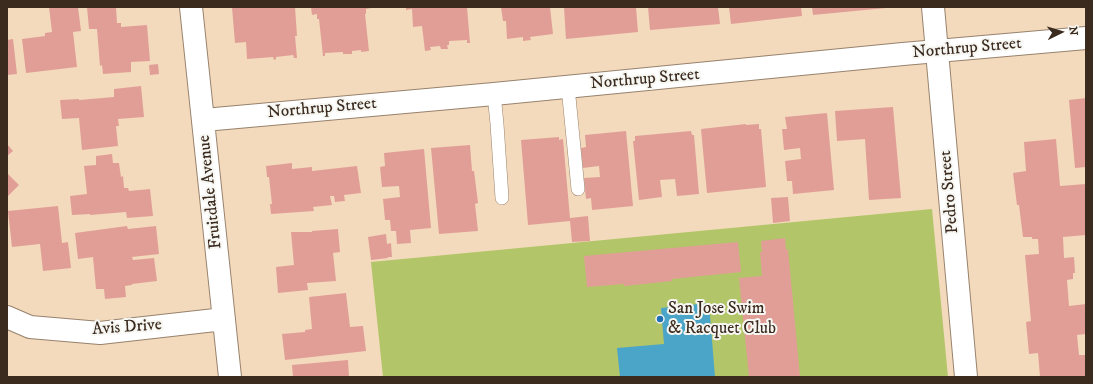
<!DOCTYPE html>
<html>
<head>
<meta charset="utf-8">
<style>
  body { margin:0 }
  #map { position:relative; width:1093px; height:384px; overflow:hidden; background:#f3dabc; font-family:"IM FELL DW Pica",serif }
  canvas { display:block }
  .frame { position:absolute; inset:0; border:8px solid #3b2a1e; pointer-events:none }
  .north { position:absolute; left:1041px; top:12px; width:40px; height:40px; -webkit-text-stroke:3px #f6f6f2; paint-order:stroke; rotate:85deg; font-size:11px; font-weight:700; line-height:16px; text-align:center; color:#3b2a1e }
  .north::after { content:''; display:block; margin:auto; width:14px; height:18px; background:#3b2a1e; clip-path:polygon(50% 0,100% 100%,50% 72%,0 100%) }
</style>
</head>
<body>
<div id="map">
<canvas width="1093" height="384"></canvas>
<div class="frame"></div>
<div class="north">N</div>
</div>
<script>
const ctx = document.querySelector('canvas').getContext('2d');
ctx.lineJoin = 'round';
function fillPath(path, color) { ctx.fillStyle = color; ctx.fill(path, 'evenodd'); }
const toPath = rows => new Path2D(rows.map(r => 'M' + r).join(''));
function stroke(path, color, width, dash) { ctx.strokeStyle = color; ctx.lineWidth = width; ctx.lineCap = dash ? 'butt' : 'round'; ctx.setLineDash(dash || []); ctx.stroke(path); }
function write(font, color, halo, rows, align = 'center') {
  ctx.font = font + ' "IM FELL DW Pica",serif'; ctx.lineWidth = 4; ctx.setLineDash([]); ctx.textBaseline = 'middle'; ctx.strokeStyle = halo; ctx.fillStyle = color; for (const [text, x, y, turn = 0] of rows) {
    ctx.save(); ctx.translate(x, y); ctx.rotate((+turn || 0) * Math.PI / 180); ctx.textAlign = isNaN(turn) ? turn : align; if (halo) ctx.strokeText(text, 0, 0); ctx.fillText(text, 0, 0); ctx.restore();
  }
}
const green = toPath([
  [932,209,948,377,383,377,371,262]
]);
const water = toPath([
  [709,303,715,377,620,377,617,348,664,344,661,308]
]);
const building = toPath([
  [49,7,78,7,81,31,73,32,77,67,26,73,22,39,45,36,45,33,52,32],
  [87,7,116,7,117,23,121,23,121,27,147,25,150,61,131,62,131,72,103,74,102,65,100,66,97,29,89,29],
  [232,7,295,7,297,36,295,36,297,58,294,58,293,55,276,57,276,59,274,60,273,57,247,59,246,42,235,43],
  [311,7,371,7,371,8,366,9,366,14,365,14,369,51,361,52,361,50,352,51,352,54,343,54,343,52,325,53,325,56,323,56,319,19,317,19,317,14,312,15],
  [406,7,467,7,470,43,467,43,467,40,449,41,449,45,447,45,448,49,441,49,440,46,430,47,431,50,425,51,422,26,413,27,412,9,406,10],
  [501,7,550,7,553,34,530,37,531,40,523,41,523,37,507,39,506,21,503,21],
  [564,7,636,7,638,32,566,39],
  [648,7,718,7,720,24,650,30],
  [729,7,801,7,802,16,731,24],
  [812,7,886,7,886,8,813,15],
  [13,39,17,74,7,75,7,40],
  [158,64,159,74,150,75,149,65],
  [141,86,144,117,118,119,119,126,116,126,118,146,82,150,79,118,62,119,60,100,79,99,79,100,114,97,114,89],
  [1086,98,1086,167,1075,168,1069,100],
  [893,107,901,198,869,200,865,139,837,141,835,111],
  [827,113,834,190,793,194,792,181,787,181,785,161,801,159,800,148,784,150,782,129,787,129,785,117],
  [746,124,746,125,759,124,759,129,761,129,766,187,707,193,701,129],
  [626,131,633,206,592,210,591,198,586,199,584,178,600,177,599,166,583,168,581,148,586,147,585,135],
  [691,131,692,135,694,135,699,194,677,196,675,179,660,180,662,197,639,200,633,141,635,141,635,136],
  [559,137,559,140,563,139,570,218,588,216,590,241,572,242,570,221,528,225,521,140],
  [1056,139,1060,186,1086,184,1086,235,1063,237,1064,258,1074,257,1075,273,1073,273,1073,279,1067,280,1069,306,1086,304,1086,334,1077,335,1079,355,1086,355,1086,377,1040,377,1038,353,1029,354,1026,322,1031,321,1025,255,1039,254,1038,239,1032,239,1032,237,1023,237,1019,205,1017,205,1013,173,1026,171,1024,142],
  [7,144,13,151,7,156],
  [470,145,472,171,474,171,478,203,475,204,478,231,439,234,431,148],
  [424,149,431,228,410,230,411,243,397,244,396,231,391,231,390,220,385,220,383,199,400,197,399,186,382,187,380,167,385,166,384,153],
  [112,154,113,163,119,163,121,177,123,176,124,188,128,188,129,191,150,189,153,216,127,218,126,212,90,215,90,214,72,215,70,196,87,194,84,166,96,165,96,156],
  [292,163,292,169,312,167,312,171,357,166,361,193,344,195,345,201,335,202,334,196,330,196,332,205,313,207,314,211,271,214,270,204,272,204,269,177,267,177,266,166],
  [7,173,19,185,7,197],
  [788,197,790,221,773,223,771,198],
  [58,206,62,243,68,242,71,268,43,271,40,244,12,247,8,211],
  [127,226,128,229,156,226,159,254,132,257,133,260,154,258,157,281,132,284,132,285,125,286,126,297,105,299,104,289,96,289,93,257,78,259,75,233],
  [338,229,340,252,333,253,336,281,307,283,308,290,278,293,276,267,294,265,291,232,312,232,312,231],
  [386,234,387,244,391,243,392,257,388,257,388,258,371,260,368,237],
  [785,238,786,250,788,249,800,377,749,377,739,278,762,276,760,252,762,252,761,241],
  [738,242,741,272,672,279,672,281,624,286,624,284,587,287,584,256],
  [346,293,350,327,363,326,366,351,285,360,282,334,305,332,305,330,312,329,309,297],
  [348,360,349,377,293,377,292,365]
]);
const service = toPath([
  [568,87,578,189],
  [494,94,497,124,502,198]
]);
const minor = toPath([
  [191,7,230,377],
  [204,120,494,94,903,54,1086,38],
  [7,317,30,327,100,333,224,319]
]);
const tertiary = toPath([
  [933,7,966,377]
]);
const markers = [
  [660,319,4,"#1f6fb2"]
];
const streetNames = [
  ["Northrup Street",967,49,-5],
  ["Northrup Street",645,80,-5],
  ["Northrup Street",322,109,-5],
  ["Fruitdale Avenue",211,192,-96],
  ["Pedro Street",950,192,-95],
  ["Avis Drive",127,328,-4]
];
const poiNames = [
  ["San Jose Swim",668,309],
  ["& Racquet Club",668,329]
];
fillPath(green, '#b3c569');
fillPath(water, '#4aa5c8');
fillPath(building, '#e19e97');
stroke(service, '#97826d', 14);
stroke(minor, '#97826d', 24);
stroke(tertiary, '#97826d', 24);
stroke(service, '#fff', 13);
stroke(minor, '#fff', 22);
stroke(tertiary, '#fff', 22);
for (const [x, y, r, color] of markers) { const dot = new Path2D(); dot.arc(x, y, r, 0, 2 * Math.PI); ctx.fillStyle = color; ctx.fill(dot); stroke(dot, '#f6f6f2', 1.5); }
write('17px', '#3b2a1e', '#f6f6f2', streetNames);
write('17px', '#3b2a1e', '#f6f6f2', poiNames, 'left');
</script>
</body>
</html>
